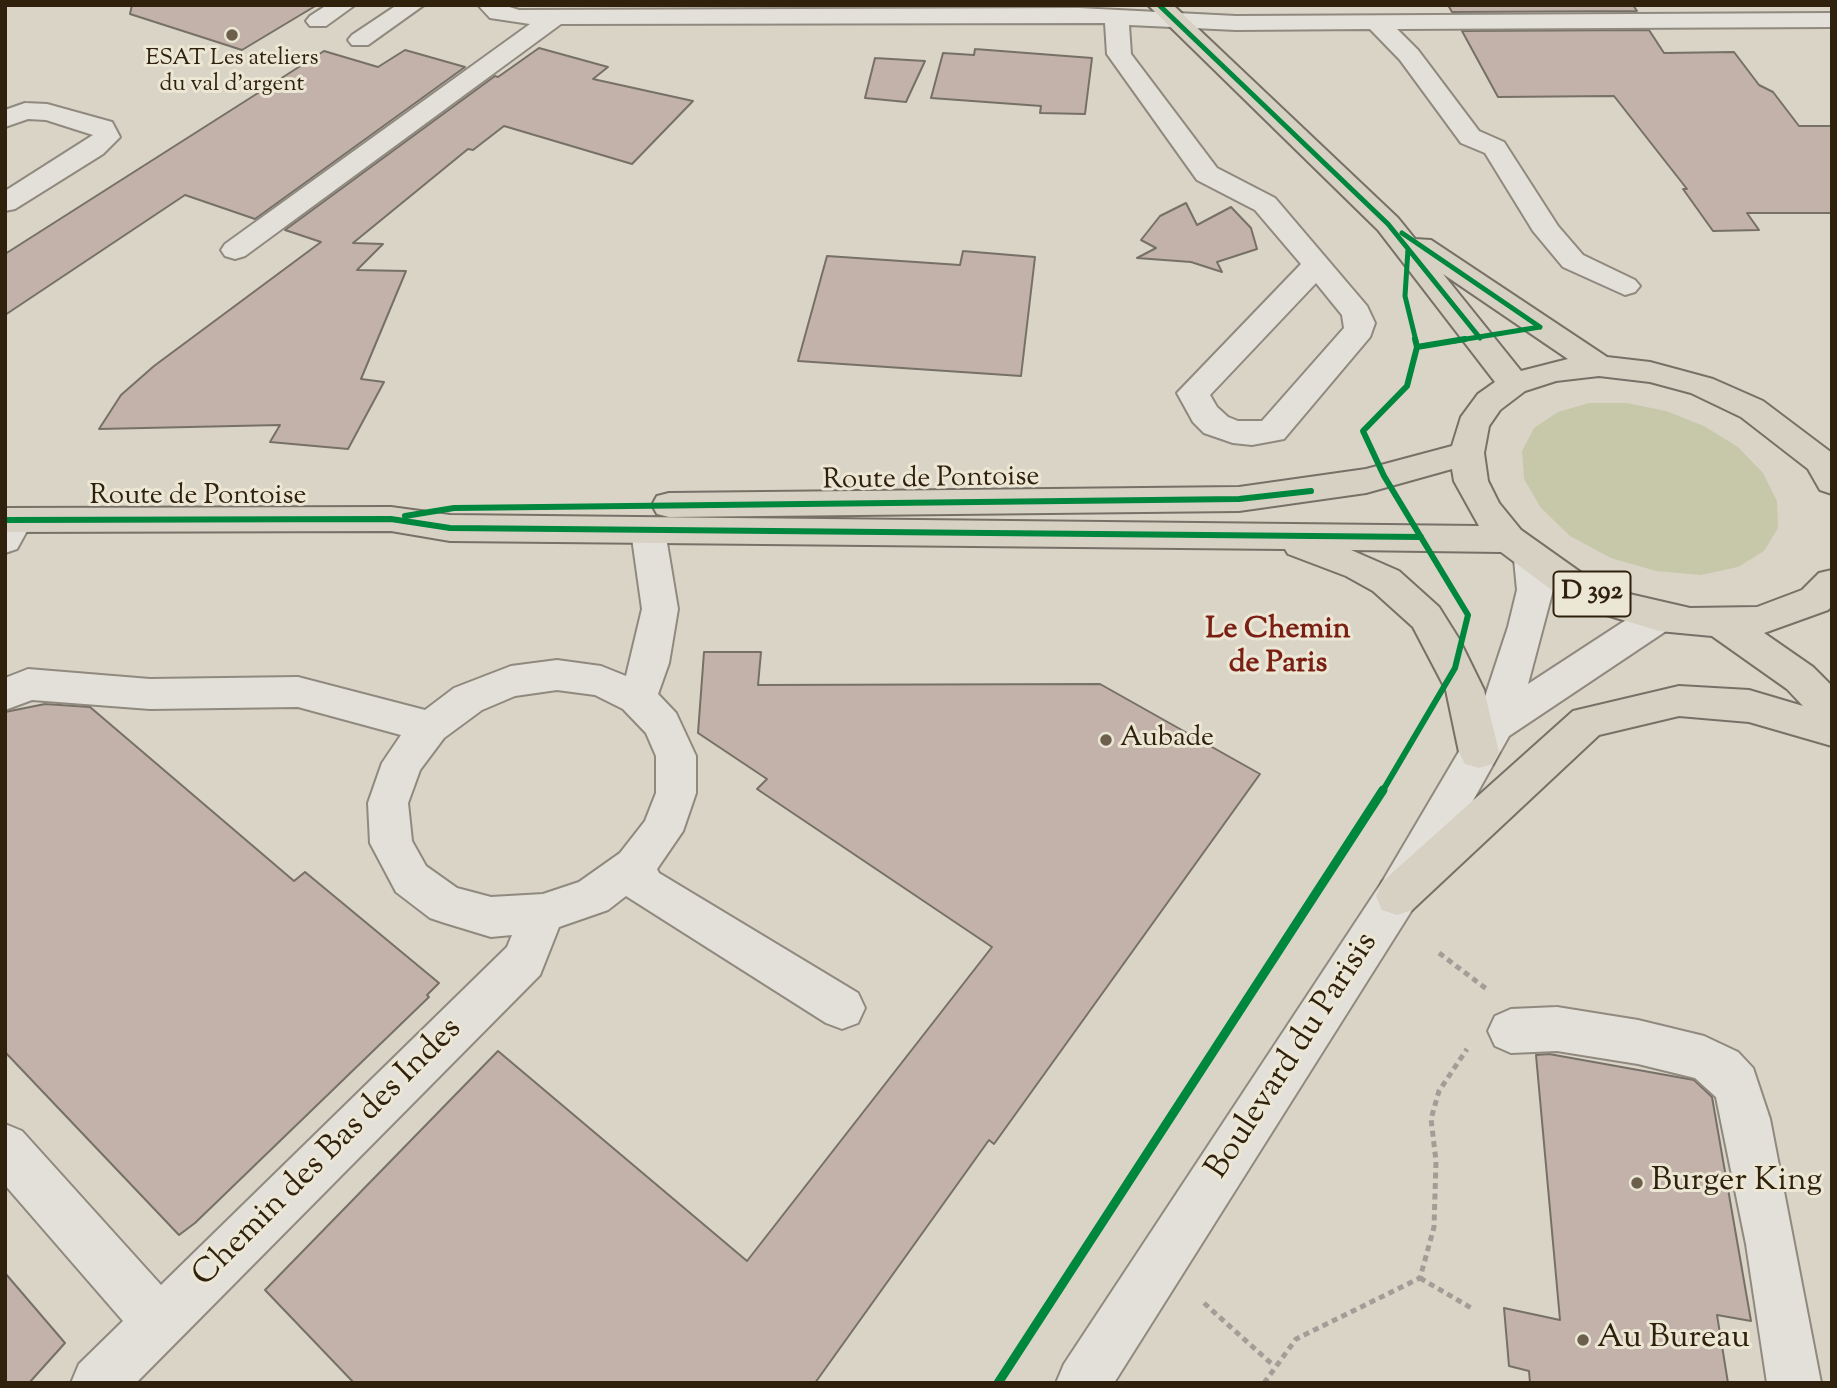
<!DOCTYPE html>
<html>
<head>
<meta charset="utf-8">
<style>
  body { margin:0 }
  #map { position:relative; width:1837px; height:1388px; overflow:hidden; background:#dad4c7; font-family:"Sorts Mill Goudy",serif }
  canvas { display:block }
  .frame { position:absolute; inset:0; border:7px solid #30210c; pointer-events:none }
</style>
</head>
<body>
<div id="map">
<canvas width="1837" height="1388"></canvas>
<div class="frame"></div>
</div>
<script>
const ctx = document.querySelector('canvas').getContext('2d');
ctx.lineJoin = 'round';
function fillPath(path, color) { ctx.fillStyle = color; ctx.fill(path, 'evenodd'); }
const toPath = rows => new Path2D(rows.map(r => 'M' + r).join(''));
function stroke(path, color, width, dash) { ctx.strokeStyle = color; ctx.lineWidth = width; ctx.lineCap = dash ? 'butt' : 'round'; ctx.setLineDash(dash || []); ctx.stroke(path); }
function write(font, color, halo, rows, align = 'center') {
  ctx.font = font + ' "Sorts Mill Goudy",serif'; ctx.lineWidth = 6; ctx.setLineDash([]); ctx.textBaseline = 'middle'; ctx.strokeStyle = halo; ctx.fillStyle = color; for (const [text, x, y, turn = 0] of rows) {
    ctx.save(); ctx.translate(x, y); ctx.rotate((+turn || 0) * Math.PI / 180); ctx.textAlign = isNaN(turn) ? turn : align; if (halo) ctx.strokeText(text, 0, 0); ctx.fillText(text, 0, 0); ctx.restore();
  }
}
const green = toPath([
  [1589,403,1627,403,1666,411,1704,426,1738,447,1763,473,1777,501,1778,528,1764,551,1738,567,1701,575,1656,571,1611,558,1570,536,1541,508,1524,479,1522,451,1534,428,1558,412]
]);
const building = toPath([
  [132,5,317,5,242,50,130,14,132,5],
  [1448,5,1633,5,1637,11,1452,12,1448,5],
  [1649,30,1664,53,1734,52,1759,85,1773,92,1799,126,1832,126,1832,213,1747,213,1759,230,1713,231,1683,189,1687,189,1614,96,1498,97,1462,31,1649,30],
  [539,48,608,67,593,79,693,101,632,164,504,126,473,150,468,149,353,243,383,244,357,270,406,271,361,379,384,382,348,449,270,442,280,425,99,429,121,395,154,366,321,242,285,230,495,76,498,77,539,48],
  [975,49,1092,58,1085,114,1040,113,1041,106,931,98,943,53,974,55,975,49],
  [405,50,465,67,255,219,185,195,5,315,5,254,324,51,378,67,405,50],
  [875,58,925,61,906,102,865,98,875,58],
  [1186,203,1197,225,1231,207,1251,228,1257,249,1217,262,1222,272,1191,262,1137,258,1156,248,1141,240,1160,216,1186,203],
  [963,251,1035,257,1021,376,798,361,827,256,960,265,963,251],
  [704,652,761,652,758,685,1100,684,1260,774,994,1144,989,1140,815,1383,354,1383,265,1290,498,1051,747,1261,992,947,757,789,767,779,698,733,704,652],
  [45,704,90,707,294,881,305,872,439,983,427,995,429,997,195,1223,179,1235,5,1052,5,712,45,704],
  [1549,1054,1694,1080,1712,1097,1751,1321,1717,1315,1728,1383,1530,1383,1529,1371,1509,1366,1504,1308,1560,1320,1536,1055,1549,1054],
  [5,1273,65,1343,29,1383,5,1383,5,1273]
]);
const path = toPath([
  [1439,953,1488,990],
  [1420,1278,1473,1309],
  [1204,1303,1274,1366],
  [1264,1383,1296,1339,1420,1278,1434,1227,1436,1161,1431,1119,1439,1091,1467,1049]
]);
const minor = toPath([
  [327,5,355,5,326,26,310,26,306,21,310,16,327,5],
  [397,5,424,5,368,45,352,45,348,40,352,35,397,5],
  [478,5,503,5,519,10,1079,8,1236,16,1832,13,1832,27,1397,29,1418,50,1479,131,1504,142,1558,226,1583,255,1635,280,1640,286,1635,292,1625,295,1563,267,1533,231,1485,153,1461,143,1400,60,1370,29,1236,30,1129,25,1131,54,1217,168,1275,198,1367,306,1375,323,1370,337,1284,439,1252,445,1233,443,1204,433,1193,422,1177,393,1301,264,1255,210,1197,180,1107,54,1105,23,561,24,245,256,235,259,225,256,221,250,225,244,530,24,490,18,478,5],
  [1316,283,1342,315,1344,328,1262,421,1238,421,1228,417,1217,407,1210,395,1316,283],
  [25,103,47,104,112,122,120,137,103,154,15,209,5,211,5,191,93,135,46,120,28,119,5,127,5,110,25,103],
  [16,508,28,511,33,520,17,549,5,553,5,511,16,508],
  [648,518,660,522,665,531,678,609,669,663,658,694,676,713,696,756,696,793,683,831,657,869,659,873,858,993,865,1008,858,1023,842,1029,826,1023,626,896,608,910,559,927,540,975,136,1383,71,1383,79,1364,123,1321,5,1185,5,1124,22,1131,161,1285,507,947,512,935,491,937,445,923,430,918,396,892,370,843,368,803,382,763,401,735,298,707,150,709,32,700,5,710,5,678,28,669,150,679,298,677,425,710,454,688,511,666,557,660,601,666,626,676,642,609,631,531,636,522,648,518],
  [557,690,595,695,623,709,646,733,656,756,656,793,645,821,620,853,579,882,543,894,491,897,457,888,426,866,412,841,408,803,420,770,444,738,482,710,515,696,557,690],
  [1532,546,1545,550,1550,559,1553,590,1528,684,1646,607,1659,603,1672,607,1677,617,1672,627,1509,736,1412,910,1114,1383,1056,1383,1064,1364,1382,882,1477,721,1508,627,1517,590,1514,559,1519,550,1532,546],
  [1557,1007,1638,1020,1704,1036,1738,1052,1753,1068,1770,1119,1821,1383,1767,1383,1746,1244,1716,1097,1695,1078,1638,1064,1557,1051,1511,1053,1495,1046,1488,1031,1495,1016,1511,1009,1557,1007]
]);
const major = toPath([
  [1148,5,1173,5,1398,218,1415,239,1431,240,1607,357,1650,362,1713,379,1763,401,1832,453,1832,494,1820,490,1808,469,1741,417,1691,393,1650,382,1599,376,1556,381,1525,391,1500,410,1489,426,1484,453,1488,481,1499,503,1521,530,1583,574,1625,593,1690,608,1757,607,1802,590,1819,573,1832,570,1832,606,1828,610,1764,633,1813,667,1832,686,1832,746,1749,722,1679,716,1599,735,1412,910,1397,915,1382,910,1376,896,1382,882,1573,711,1679,686,1749,690,1803,706,1787,689,1712,636,1659,631,1600,613,1557,594,1501,552,1351,550,1399,571,1439,607,1459,639,1484,690,1499,752,1493,764,1479,768,1465,764,1459,752,1446,690,1413,627,1373,591,1346,576,1288,554,1285,549,450,541,391,531,5,532,5,508,391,507,450,515,1479,526,1454,481,1452,469,1366,493,1239,511,669,517,657,514,652,505,657,496,669,493,1239,487,1366,469,1452,446,1461,417,1478,394,1495,382,1378,230,1148,5],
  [1443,274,1568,359,1521,371,1443,274]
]);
const cyclewayFar2 = toPath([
  [1159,5,1388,224,1480,338],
  [1402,233,1540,327],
  [1408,249,1405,296,1416,341],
  [1454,341,1540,327]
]);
const cyclewayFar1 = toPath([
  [1417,347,1465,339],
  [405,516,454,508,1239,499,1311,491],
  [5,520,391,519,450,528,1421,537],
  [1382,792,1455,668,1468,615,1384,476,1363,431,1407,386,1417,347,1415,339]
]);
const cycleway = toPath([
  [998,1383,1383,790]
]);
const markers = [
  [232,35,7,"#6c604d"],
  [1106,740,7,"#6c604d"],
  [1637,1183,7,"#6c604d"],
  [1583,1340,7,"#6c604d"]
];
const farPoinames = [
  ["ESAT Les ateliers",232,60],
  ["du val d'argent",232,86]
];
const shields = [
  [1592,594,77]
];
const shieldNames = [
  ["D 392",1592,594]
];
const streetNames = [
  ["Route de Pontoise",931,481,-1],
  ["Route de Pontoise",198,498]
];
const poiNames = [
  ["Aubade",1120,740]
];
const neighbourhoodNames = [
  ["Le Chemin",1278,632],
  ["de Paris",1278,666]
];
const nearStreetnames = [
  ["Boulevard du Parisis",1294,1057,-57],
  ["Chemin des Bas des Indes",329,1154,-45]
];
const nearPoinames = [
  ["Burger King",1651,1183],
  ["Au Bureau",1597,1340]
];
fillPath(green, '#c6c8a9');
fillPath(building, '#c2b2a9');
stroke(building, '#767067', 2);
stroke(minor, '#8f897f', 4);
stroke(major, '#767067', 4);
stroke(path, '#a29e97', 5, [6, 4.5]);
fillPath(minor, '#e3e0d9');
fillPath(major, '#d7d1c4');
stroke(cyclewayFar2, '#00873e', 5);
stroke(cyclewayFar1, '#00873e', 6);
stroke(cycleway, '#00873e', 9);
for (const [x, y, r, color] of markers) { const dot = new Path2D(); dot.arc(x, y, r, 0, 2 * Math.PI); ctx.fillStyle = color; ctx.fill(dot); stroke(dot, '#ece6d5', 2.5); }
write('23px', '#30210c', '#ece6d5', farPoinames);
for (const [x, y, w] of shields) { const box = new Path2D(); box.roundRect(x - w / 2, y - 22.5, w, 45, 5); ctx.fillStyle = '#ece6d5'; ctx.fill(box); stroke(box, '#30210c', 2); }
write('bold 26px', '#30210c', null, shieldNames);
write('28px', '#30210c', '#ece6d5', streetNames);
write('28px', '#30210c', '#ece6d5', poiNames, 'left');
write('bold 30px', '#7a1f14', '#ece6d5', neighbourhoodNames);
write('33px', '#30210c', '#ece6d5', nearStreetnames);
write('33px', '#30210c', '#ece6d5', nearPoinames, 'left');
</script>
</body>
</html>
